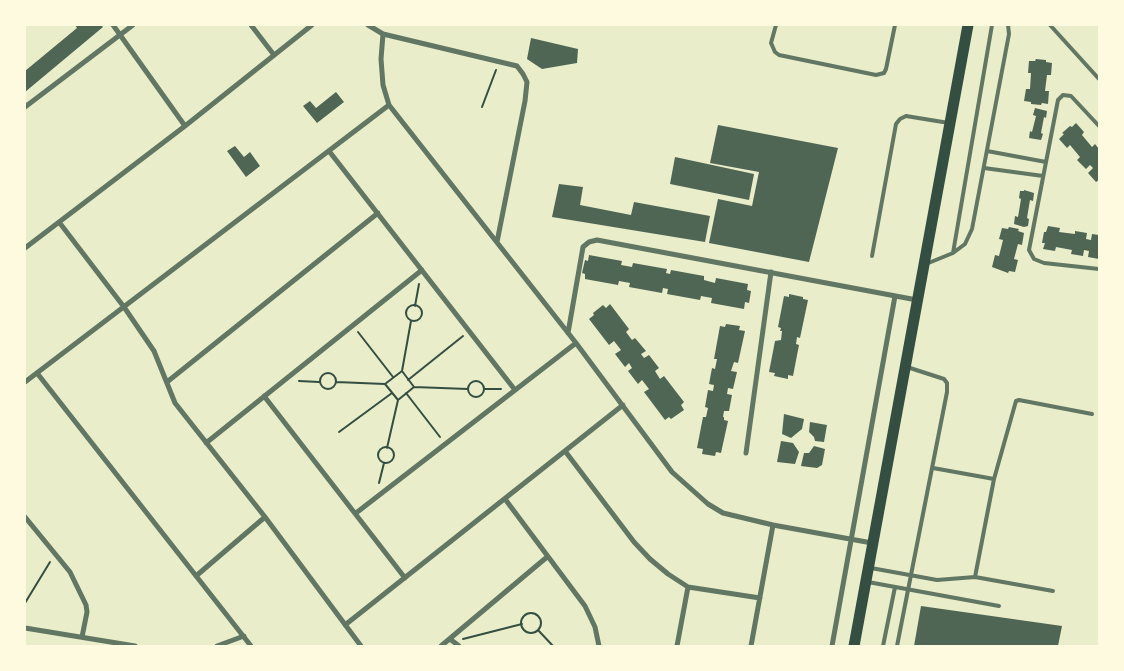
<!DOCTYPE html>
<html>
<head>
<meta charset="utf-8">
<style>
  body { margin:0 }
  #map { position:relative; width:1124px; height:671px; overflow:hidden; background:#e9edc9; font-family:Poppins,sans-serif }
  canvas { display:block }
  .frame { position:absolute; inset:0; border:26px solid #fefae0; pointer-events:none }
</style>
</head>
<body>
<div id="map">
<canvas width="1124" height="671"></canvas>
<div class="frame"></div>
</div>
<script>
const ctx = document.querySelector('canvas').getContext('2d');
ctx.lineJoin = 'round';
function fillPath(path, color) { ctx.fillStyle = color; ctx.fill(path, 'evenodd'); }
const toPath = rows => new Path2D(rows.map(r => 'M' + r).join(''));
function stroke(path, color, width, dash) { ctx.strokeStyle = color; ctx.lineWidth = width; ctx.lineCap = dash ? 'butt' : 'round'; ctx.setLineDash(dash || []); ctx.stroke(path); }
const building = toPath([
  [75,25,101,25,103,27,25,92,25,71,77,28],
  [531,38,578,49,577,63,542,69,527,59],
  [1036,59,1046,60,1046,62,1052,63,1051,75,1047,75,1045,91,1049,91,1048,104,1042,103,1041,105,1031,104,1031,102,1024,101,1026,89,1030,89,1031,73,1028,73,1029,61,1035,61],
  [336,92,344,102,317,123,303,106,310,101,316,108],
  [1035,108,1047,111,1046,118,1044,117,1041,133,1043,134,1041,140,1029,138,1030,131,1032,132,1036,116,1033,115],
  [1076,123,1084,132,1082,135,1092,147,1095,144,1099,149,1099,180,1096,182,1088,173,1093,168,1090,165,1086,169,1077,160,1080,157,1070,145,1067,148,1059,139,1064,134,1062,133,1070,126,1072,127],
  [718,125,838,148,809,262,709,243,718,199,752,206,759,172,710,163],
  [235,146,244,157,250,152,260,166,246,177,227,151],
  [675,157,754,174,749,200,670,184],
  [559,184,583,187,580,205,631,215,634,202,710,216,705,242,552,217],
  [1024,190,1034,193,1033,201,1030,200,1027,218,1029,219,1028,226,1024,227,1014,224,1015,216,1018,217,1021,199,1019,198,1020,191,1024,191],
  [1048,226,1060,228,1059,232,1075,234,1075,231,1087,233,1086,239,1091,240,1092,234,1099,235,1099,259,1088,257,1089,251,1084,250,1083,256,1071,254,1072,250,1056,247,1055,251,1043,249,1045,243,1042,243,1044,232,1046,232],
  [1009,227,1019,229,1018,231,1024,233,1022,245,1018,244,1014,259,1018,260,1015,272,1009,271,1008,273,992,267,995,255,999,256,1003,240,999,239,1002,228,1008,229],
  [589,255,622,261,621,265,632,267,633,263,667,269,666,273,670,274,671,270,704,276,704,280,715,283,716,278,748,284,747,290,751,291,749,303,745,302,744,309,711,303,712,298,701,296,700,300,667,294,668,289,663,288,662,293,629,287,630,283,619,281,618,285,585,279,585,274,582,273,585,260,588,261],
  [789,294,803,297,803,299,808,300,800,338,797,337,796,344,799,345,793,376,788,375,788,379,774,376,775,373,769,372,775,341,781,340,782,331,780,331,781,328,778,327,784,296,789,297],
  [610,304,629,329,626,332,632,340,635,338,646,351,641,354,644,358,649,355,659,368,655,371,660,379,664,376,684,402,681,405,684,410,671,419,669,417,665,420,644,392,649,389,642,380,638,384,628,371,632,368,629,363,625,367,615,354,621,350,614,341,609,345,589,319,594,315,593,313,603,305,606,308],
  [726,324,740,326,739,330,745,331,738,363,734,362,731,371,737,372,733,389,728,388,727,394,732,395,729,411,724,411,723,417,724,417,724,420,728,421,721,453,716,452,715,456,702,454,703,449,697,448,703,417,706,417,708,408,705,407,708,390,713,391,714,385,709,384,712,368,715,369,717,359,714,359,720,326,725,327],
  [784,414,804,419,802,429,791,438,782,434],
  [810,422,827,425,824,442,815,441,814,437,809,432],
  [781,441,793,443,799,452,795,464,777,462],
  [814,446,825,449,822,465,817,468,801,466,804,453,809,453],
  [921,606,1062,626,1058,646,914,646]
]);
const path = toPath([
  [482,107,496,70],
  '406 313a8 8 0 1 1 16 0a8 8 0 1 1-16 0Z',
  [415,306,419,284],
  [358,332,393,377],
  [402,371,414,387,398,400,385,384,402,371],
  [402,371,411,321],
  '320 381a8 8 0 1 1 16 0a8 8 0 1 1-16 0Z',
  [408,380,463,336],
  [299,381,319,382],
  '468 389a8 8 0 1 1 16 0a8 8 0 1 1-16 0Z',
  [336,382,385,384],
  [414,387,468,389],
  [484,389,501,389],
  [406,393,440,437],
  [339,432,392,393],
  '378 455a8 8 0 1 1 16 0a8 8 0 1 1-16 0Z',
  [387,448,398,400],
  [379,483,384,463],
  [25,603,50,562],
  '521 623a10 10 0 1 1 20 0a10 10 0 1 1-20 0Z',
  [538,630,553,646],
  [463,639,522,624]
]);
const service = toPath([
  [776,25,771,43,775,52,779,55,876,75,884,73,886,69,895,25],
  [1050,25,1099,79],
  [1099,126,1071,96,1063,95,1058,100,1029,250,1034,259,1044,263,1099,269],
  [987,151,1046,162],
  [984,168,1043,176],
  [953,253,992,25],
  [872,256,896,124,900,119,906,116,949,123],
  [926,264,953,253,965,244,972,229,1009,34,1008,25],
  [933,468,994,479,975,577],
  [994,479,1016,401,1019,400,1092,414],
  [871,568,937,580,975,577,1053,591],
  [868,582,999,606],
  [883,646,895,587],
  [897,646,947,392,947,383,944,379,907,367]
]);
const minor = toPath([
  [113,25,185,126],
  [251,25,274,55],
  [368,25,383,34,517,66,523,74,527,82,525,101,497,242],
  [383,34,381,59,383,85,389,105,576,343,672,472,708,504,723,513,773,525,872,543],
  [25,107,133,25],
  [329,151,515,390],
  [59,222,124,307,154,351,175,403,265,517,361,646],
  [25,248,185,126,312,25],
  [568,333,583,247,589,242,597,240,917,300],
  [37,373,251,646],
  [25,382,389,105],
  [167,382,378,213],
  [264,396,405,578],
  [206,443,422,270],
  [565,451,634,542,650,559,668,574,688,587,760,598],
  [746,453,771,272],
  [505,499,585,606,595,627,599,646],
  [356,513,576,343],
  [25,517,70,572,86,605,87,612,82,637],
  [196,576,265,517],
  [345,625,623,405],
  [25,628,135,646],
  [450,639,459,646],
  [217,646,244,636],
  [441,646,547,557],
  [677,646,688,587],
  [751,646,773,525],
  [832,646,895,296]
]);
const primary = toPath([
  [854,646,968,25]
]);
fillPath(building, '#4f6655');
stroke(path, '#344e41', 2);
stroke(service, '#617663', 4);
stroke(minor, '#617663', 5);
stroke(primary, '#344e41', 11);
</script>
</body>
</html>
